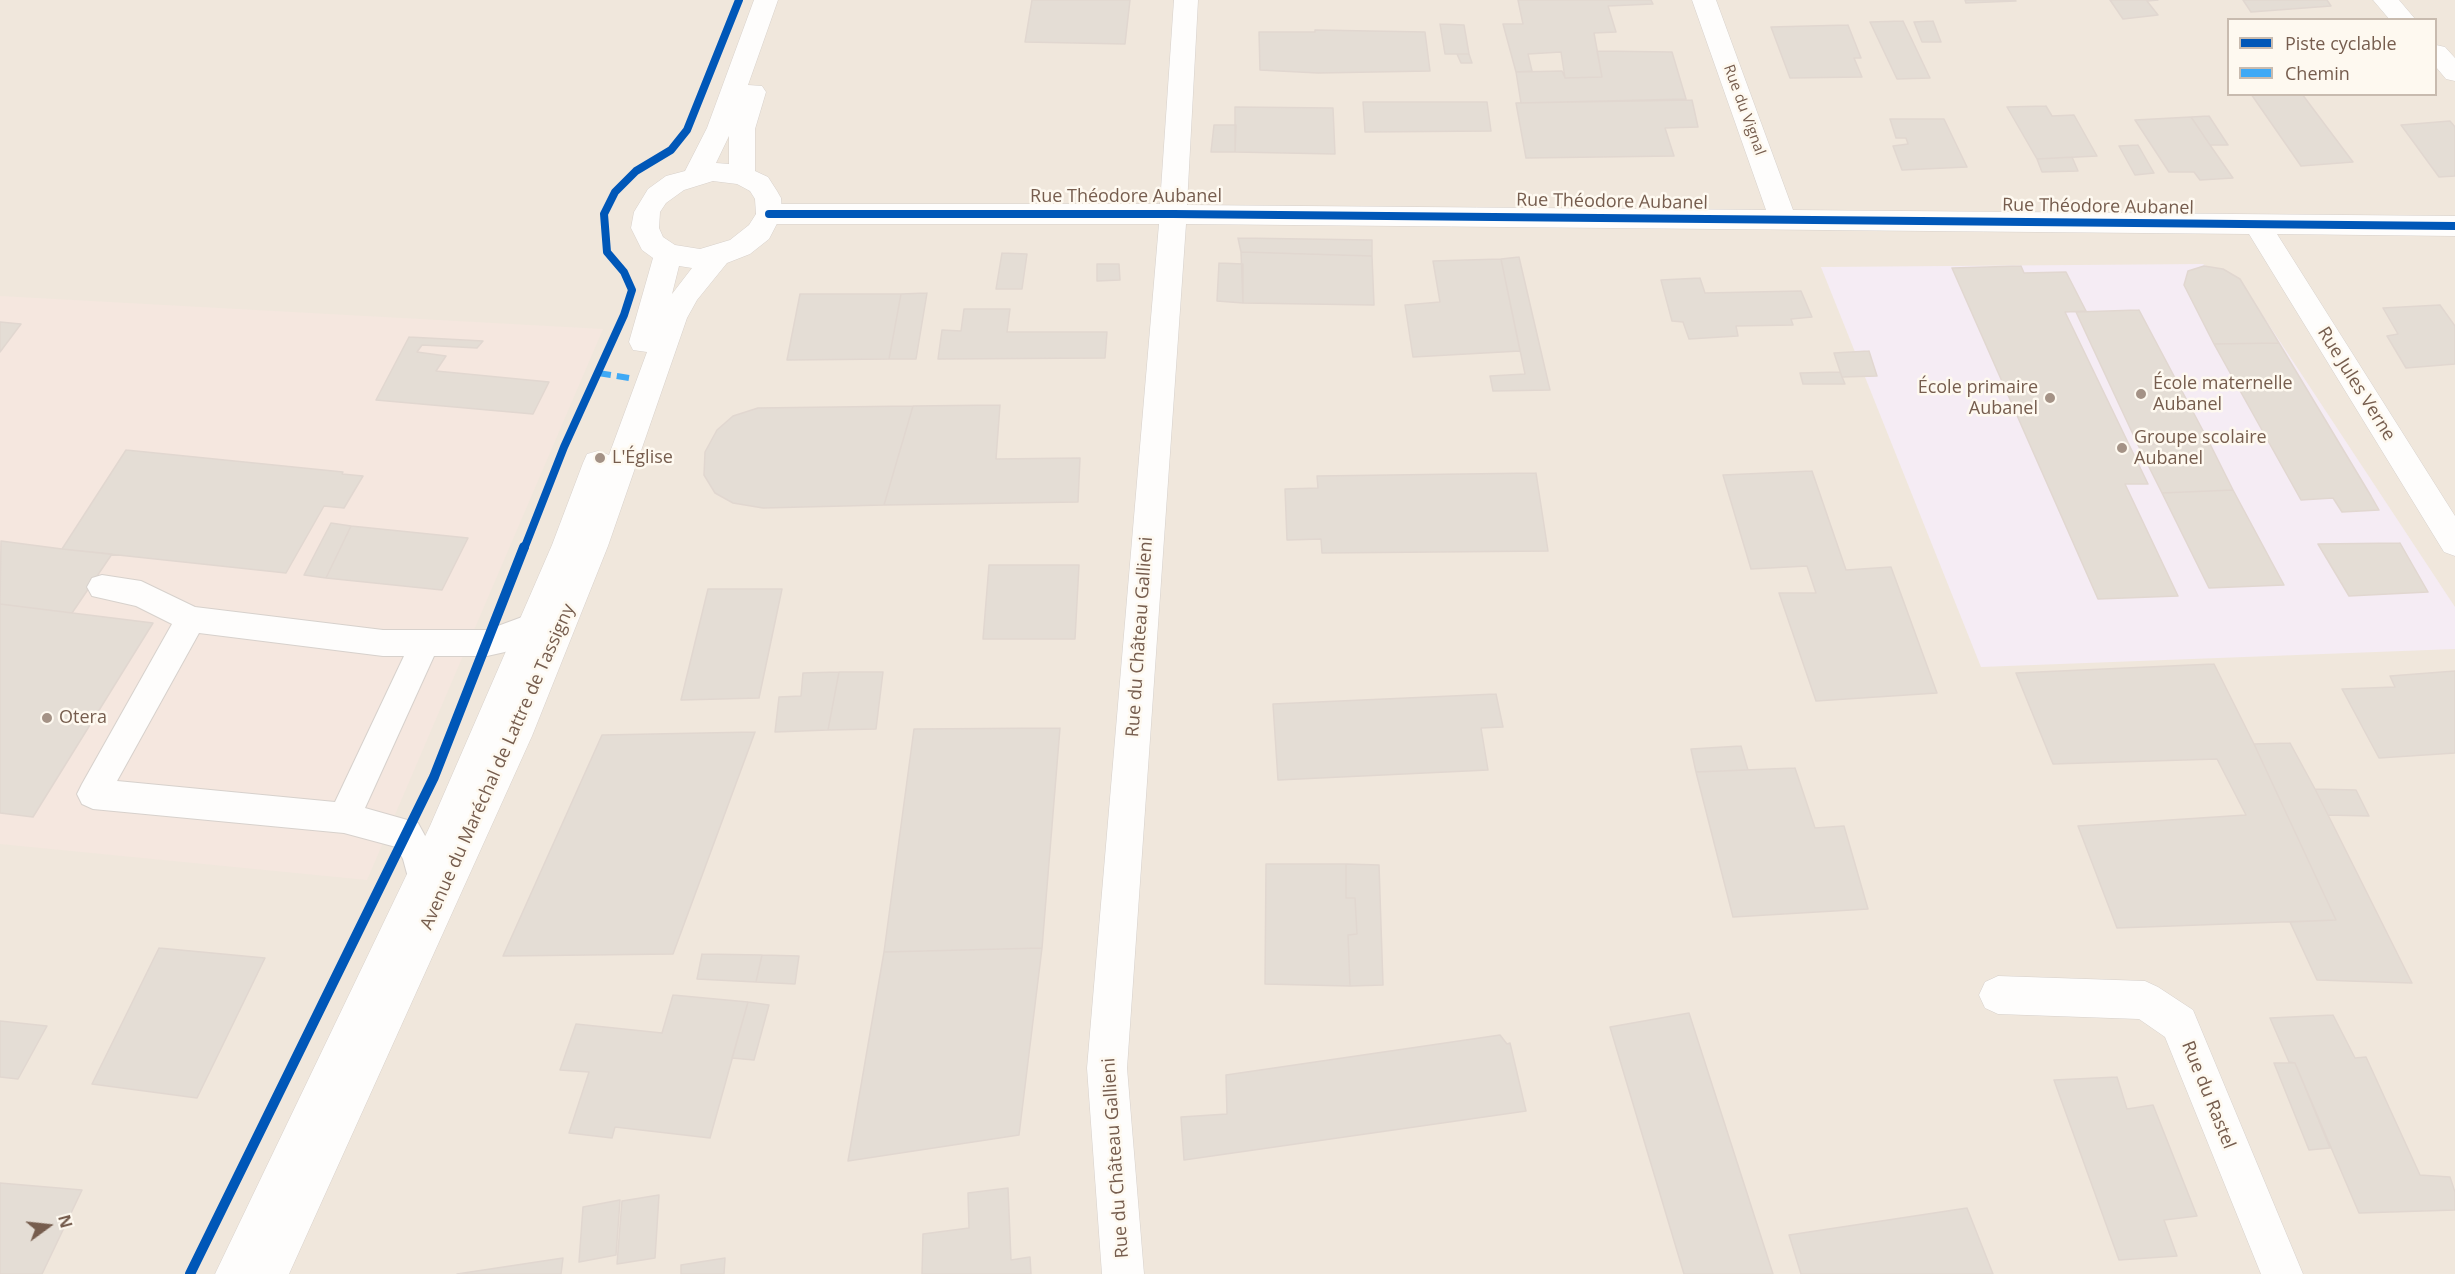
<!DOCTYPE html>
<html>
<head>
<meta charset="utf-8">
<style>
  body { margin:0 }
  #map { position:relative; width:2455px; height:1274px; overflow:hidden; background:#f8f4ee; font-family:"Open Sans",sans-serif }
  canvas { display:block }
  .legend { position:absolute; left:2227px; top:18px; width:210px; height:78px; box-sizing:border-box; background:#fef9f0; border:2px solid #c8bbaf; margin:0; padding:8px 10px; list-style:none; font-size:18px; color:#765d4e }
  .legend li { display:flex; align-items:center; gap:12px; height:30px }
  .legend b { width:30px; border:2px solid #c8bbaf }
  .north { position:absolute; left:18px; top:1196px; width:60px; height:60px; -webkit-text-stroke:4px #fef9f0; paint-order:stroke; rotate:75deg; font-size:16px; font-weight:700; line-height:24px; text-align:center; color:#765d4e }
  .north::after { content:''; display:block; margin:auto; width:21px; height:27px; background:#765d4e; clip-path:polygon(50% 0,100% 100%,50% 72%,0 100%) }
</style>
</head>
<body>
<div id="map">
<canvas width="2455" height="1274"></canvas>
<ul class="legend">
<li><b style="height:8px;background:#0057b8"></b>Piste cyclable</li>
<li><b style="height:8px;background:#3fa9f5"></b>Chemin</li>
</ul>
<div class="north">N</div>
</div>
<script>
const ctx = document.querySelector('canvas').getContext('2d');
ctx.lineJoin = 'round';
function fillPath(path, color) { ctx.fillStyle = color; ctx.fill(path, 'evenodd'); }
const toPath = rows => new Path2D(rows.map(r => 'M' + r).join(''));
function stroke(path, color, width, dash) { ctx.strokeStyle = color; ctx.lineWidth = width; ctx.lineCap = dash ? 'butt' : 'round'; ctx.setLineDash(dash || []); ctx.stroke(path); }
function write(font, color, halo, rows, align = 'center') {
  ctx.font = font + ' "Open Sans",sans-serif'; ctx.lineWidth = 5; ctx.setLineDash([]); ctx.textBaseline = 'middle'; ctx.strokeStyle = halo; ctx.fillStyle = color; for (const [text, x, y, turn = 0] of rows) {
    ctx.save(); ctx.translate(x, y); ctx.rotate((+turn || 0) * Math.PI / 180); ctx.textAlign = isNaN(turn) ? turn : align; if (halo) ctx.strokeText(text, 0, 0); ctx.fillText(text, 0, 0); ctx.restore();
  }
}
const residential = toPath([
  [0,0,2455,0,2455,1274,0,1274],
  [2228,20,2436,20,2436,94,2228,94]
]);
const commercial = toPath([
  [0,296,603,329,367,880,0,844]
]);
const education = toPath([
  [2203,264,2246,290,2455,607,2455,649,1981,667,1821,267]
]);
const building = toPath([
  [1032,0,1130,0,1125,44,1025,42,1032,0],
  [1518,0,1651,0,1653,4,1608,6,1616,32,1594,33,1602,77,1565,78,1561,52,1528,54,1532,71,1516,72,1503,24,1523,24,1518,0],
  [1965,0,2015,0,2016,1,1966,3,1965,0],
  [2110,0,2158,0,2147,1,2158,15,2123,19,2110,0],
  [2243,0,2327,0,2331,6,2251,12,2243,0],
  [1903,21,1930,78,1897,79,1870,22,1903,21],
  [1933,21,1941,42,1922,42,1914,22,1933,21],
  [1440,24,1464,25,1469,54,1445,54,1440,24],
  [1848,25,1861,58,1854,58,1862,77,1790,78,1771,27,1848,25],
  [1315,30,1425,32,1430,71,1318,73,1260,70,1259,32,1315,32,1315,30],
  [1597,51,1672,52,1686,99,1521,103,1516,72,1562,71,1565,78,1602,77,1597,51],
  [1457,54,1469,54,1472,63,1461,63,1457,54],
  [2251,94,2302,94,2353,162,2301,166,2251,94],
  [1692,100,1698,127,1665,128,1674,156,1526,158,1516,103,1692,100],
  [1363,102,1487,102,1491,131,1365,132,1363,102],
  [2046,106,2052,116,2074,115,2097,156,2037,159,2007,107,2046,106],
  [1235,107,1333,108,1335,154,1235,152,1235,107],
  [2209,116,2228,145,2210,145,2191,117,2209,116],
  [2191,117,2210,145,2233,178,2200,180,2194,172,2169,172,2135,120,2191,117],
  [1890,119,1944,119,1967,167,1902,170,1893,146,1908,144,1906,138,1896,138,1890,119],
  [2450,121,2455,127,2455,176,2439,177,2401,125,2450,121],
  [1214,125,1236,125,1235,152,1211,152,1214,125],
  [2138,145,2154,173,2135,175,2119,146,2138,145],
  [2072,157,2078,171,2042,172,2037,159,2072,157],
  [1238,238,1372,240,1372,256,1241,252,1238,238],
  [1241,252,1372,256,1374,305,1243,303,1241,252],
  [1002,253,1027,254,1022,289,996,289,1002,253],
  [1519,257,1550,390,1493,391,1490,376,1525,374,1501,259,1519,257],
  [1501,259,1520,351,1413,357,1405,305,1440,302,1433,261,1501,259],
  [1219,263,1243,264,1243,303,1217,301,1219,263],
  [1097,264,1119,264,1120,280,1097,281,1097,264],
  [2021,266,2024,273,2066,272,2086,311,2065,312,2148,484,2125,484,2178,596,2098,599,1952,268,2021,266],
  [2204,266,2223,269,2240,279,2279,343,2214,344,2184,285,2188,271,2204,266],
  [1700,278,1705,293,1801,291,1812,317,1791,319,1793,325,1736,326,1738,336,1689,339,1683,322,1672,321,1661,280,1700,278],
  [927,293,916,359,889,359,901,294,927,293],
  [800,294,901,294,889,359,787,360,800,294],
  [2440,305,2455,326,2455,364,2406,368,2387,336,2398,334,2383,308,2440,305],
  [964,309,1010,309,1007,332,1107,332,1105,358,938,359,942,330,961,331,964,309],
  [2139,310,2209,442,2138,445,2076,312,2139,310],
  [0,322,21,324,0,352,0,322],
  [409,337,483,341,477,348,422,345,417,352,446,356,436,371,549,382,533,414,376,400,409,337],
  [2279,343,2371,496,2379,510,2342,512,2333,498,2301,500,2214,344,2279,343],
  [1869,351,1877,376,1842,377,1834,353,1869,351],
  [1840,372,1845,384,1803,384,1800,373,1840,372],
  [1000,405,996,459,1080,458,1078,502,884,505,913,406,1000,405],
  [913,406,884,505,763,508,733,503,715,493,704,475,705,452,717,430,733,416,758,408,913,406],
  [2209,442,2233,490,2162,493,2138,445,2209,442],
  [126,450,343,472,342,474,363,476,344,508,324,506,286,573,62,549,126,450],
  [1812,471,1846,570,1891,567,1937,693,1816,701,1779,593,1816,593,1807,566,1751,569,1723,475,1812,471],
  [1536,473,1548,551,1322,553,1321,539,1287,540,1285,489,1318,488,1317,476,1536,473],
  [2233,490,2284,585,2209,588,2162,493,2233,490],
  [331,523,351,526,326,578,304,575,331,523],
  [351,526,468,538,442,590,326,578,351,526],
  [1,541,62,549,112,554,72,613,0,604,1,541],
  [2400,543,2428,592,2349,596,2318,544,2400,543],
  [989,565,1079,565,1075,639,983,639,989,565],
  [708,589,782,589,759,698,681,700,708,589],
  [0,604,153,623,33,817,0,813,0,604],
  [2214,664,2254,744,2336,920,2117,928,2078,826,2246,815,2217,759,2053,764,2016,673,2214,664],
  [2455,671,2455,753,2379,758,2342,689,2395,687,2390,676,2455,671],
  [839,672,883,672,876,729,828,730,839,672],
  [839,672,828,730,775,732,779,697,801,696,803,673,839,672],
  [1496,694,1503,727,1481,728,1488,770,1278,780,1273,704,1496,694],
  [1060,728,1042,948,884,952,914,729,1060,728],
  [755,732,673,954,503,956,602,735,755,732],
  [2290,743,2315,789,2412,983,2317,980,2290,922,2336,920,2254,744,2290,743],
  [1741,746,1748,770,1696,772,1691,749,1741,746],
  [1795,768,1815,828,1844,826,1868,909,1733,917,1696,772,1795,768],
  [2315,789,2356,790,2369,816,2328,815,2315,789],
  [1266,864,1346,864,1346,898,1355,898,1357,934,1348,935,1350,986,1265,984,1266,864],
  [1346,864,1379,865,1383,985,1350,986,1348,935,1357,934,1355,898,1346,898,1346,864],
  [159,948,265,958,197,1098,92,1084,159,948],
  [1042,948,1019,1135,848,1161,884,952,1042,948],
  [702,954,762,955,756,982,697,979,702,954],
  [762,955,799,956,795,984,756,982,762,955],
  [673,995,748,1002,710,1138,615,1127,612,1138,569,1133,589,1072,560,1070,576,1024,662,1033,673,995],
  [748,1002,769,1005,754,1060,732,1058,748,1002],
  [1689,1013,1773,1274,1684,1274,1610,1027,1689,1013],
  [2333,1015,2355,1058,2366,1057,2420,1175,2450,1177,2455,1192,2455,1210,2359,1213,2295,1063,2289,1062,2270,1018,2333,1015],
  [0,1021,47,1026,18,1079,0,1077,0,1021],
  [1500,1035,1507,1044,1510,1043,1526,1111,1184,1160,1181,1117,1227,1114,1226,1075,1500,1035],
  [2274,1063,2295,1063,2330,1148,2309,1150,2274,1063],
  [2117,1077,2127,1109,2153,1105,2197,1216,2164,1220,2177,1256,2119,1260,2054,1080,2117,1077],
  [0,1183,82,1190,42,1274,0,1274,0,1183],
  [1008,1188,1011,1260,1030,1257,1031,1274,922,1274,923,1234,969,1228,968,1193,1008,1188],
  [659,1195,655,1258,617,1264,622,1201,659,1195],
  [620,1200,616,1255,579,1262,583,1207,620,1200],
  [1967,1208,1993,1274,1801,1274,1789,1235,1967,1208],
  [563,1258,561,1274,457,1274,563,1258],
  [725,1258,724,1274,681,1274,681,1265,725,1258]
]);
const lane = toPath([
  [102,575,141,581,195,607,383,630,487,630,533,613,544,617,548,626,544,635,505,652,487,656,434,656,365,808,418,823,435,854,441,881,436,892,424,897,412,892,403,859,396,847,344,833,93,809,82,804,77,794,82,784,172,624,136,606,92,596,87,587,92,578,102,575],
  [199,633,383,656,404,656,335,802,117,781,199,633]
]);
const street = toPath([
  [1174,0,1198,0,1187,205,1766,210,1692,0,1716,0,1793,210,2455,216,2455,236,2277,234,2455,516,2455,556,2444,552,2249,234,1186,224,1127,1068,1144,1274,1102,1274,1087,1068,1159,224,769,224,759,221,756,214,759,207,769,204,1160,204,1174,0],
  [2373,0,2399,0,2416,20,2390,20,2373,0],
  [2436,45,2445,47,2455,58,2455,81,2446,79,2436,67,2436,45],
  [1998,976,2145,981,2158,987,2193,1010,2303,1274,2261,1274,2165,1037,2139,1019,1998,1014,1985,1008,1979,995,1985,982,1998,976]
]);
const secondary = toPath([
  [754,0,778,0,748,85,762,86,766,92,755,129,755,171,768,177,777,191,781,198,782,214,769,239,750,254,727,263,697,300,687,318,608,546,532,736,289,1274,215,1274,430,826,552,545,583,463,587,454,598,451,609,455,647,352,633,350,629,342,653,258,642,250,631,228,634,212,648,189,666,176,685,171,707,128,754,0],
  [729,136,729,164,716,163,729,136],
  [713,181,737,184,750,191,755,199,756,214,749,225,730,240,700,249,675,245,663,237,659,228,660,212,666,203,684,190,713,181],
  [679,266,692,268,672,294,679,266]
]);
const quiet = toPath([
  [598,373,629,378]
]);
const cyclewayFar1 = toPath([
  [769,214,1173,214,2455,226],
  [524,549,564,447,624,315,632,290,624,272,607,252,604,214,615,192,636,171,671,150,687,130,739,0]
]);
const cycleway = toPath([
  [190,1274,434,777,524,547]
]);
const markers = [
  [2141,394,6,"#a49286"],
  [2050,398,6,"#a49286"],
  [2122,448,6,"#a49286"],
  [600,458,6,"#a49286"],
  [47,718,6,"#a49286"]
];
const farStreetnames = [
  ["Rue du Vignal",1744,110,70]
];
const streetNames = [
  ["Rue Théodore Aubanel",1126,197],
  ["Rue Théodore Aubanel",1612,202,1],
  ["Rue Théodore Aubanel",2098,207,1],
  ["Rue Jules Verne",2356,384,58],
  ["Rue du Château Gallieni",1140,637,-86],
  ["Avenue du Maréchal de Lattre de Tassigny",498,767,-66],
  ["Rue du Rastel",2208,1095,68],
  ["Rue du Château Gallieni",1116,1158,-94]
];
const poiNames = [
  ["École maternelle",2153,384],
  ["Aubanel",2153,405],
  ["École primaire",2038,388,"right"],
  ["Aubanel",2038,409,"right"],
  ["Groupe scolaire",2134,438],
  ["Aubanel",2134,459],
  ["L'Église",612,458],
  ["Otera",59,718]
];
fillPath(residential, '#f0e7dc');
fillPath(commercial, '#f5e7df');
fillPath(education, '#f5ecf4');
fillPath(building, '#e4ddd5');
stroke(building, '#e1d7d0', 1.5);
stroke(lane, '#d7d1cc', 2);
stroke(street, '#d7d1cc', 1);
stroke(secondary, '#d8d1cb', 1);
fillPath(lane, '#fefdfc');
fillPath(street, '#fefdfc');
fillPath(secondary, '#fefdfc');
stroke(quiet, '#3fa9f5', 6, [13, 6]);
stroke(cyclewayFar1, '#0057b8', 8);
stroke(cycleway, '#0057b8', 10);
for (const [x, y, r, color] of markers) { const dot = new Path2D(); dot.arc(x, y, r, 0, 2 * Math.PI); ctx.fillStyle = color; ctx.fill(dot); stroke(dot, '#fef9f0', 2); }
write('15px', '#765d4e', '#fef9f0', farStreetnames);
write('18px', '#765d4e', '#fef9f0', streetNames);
write('18px', '#765d4e', '#fef9f0', poiNames, 'left');
</script>
</body>
</html>
